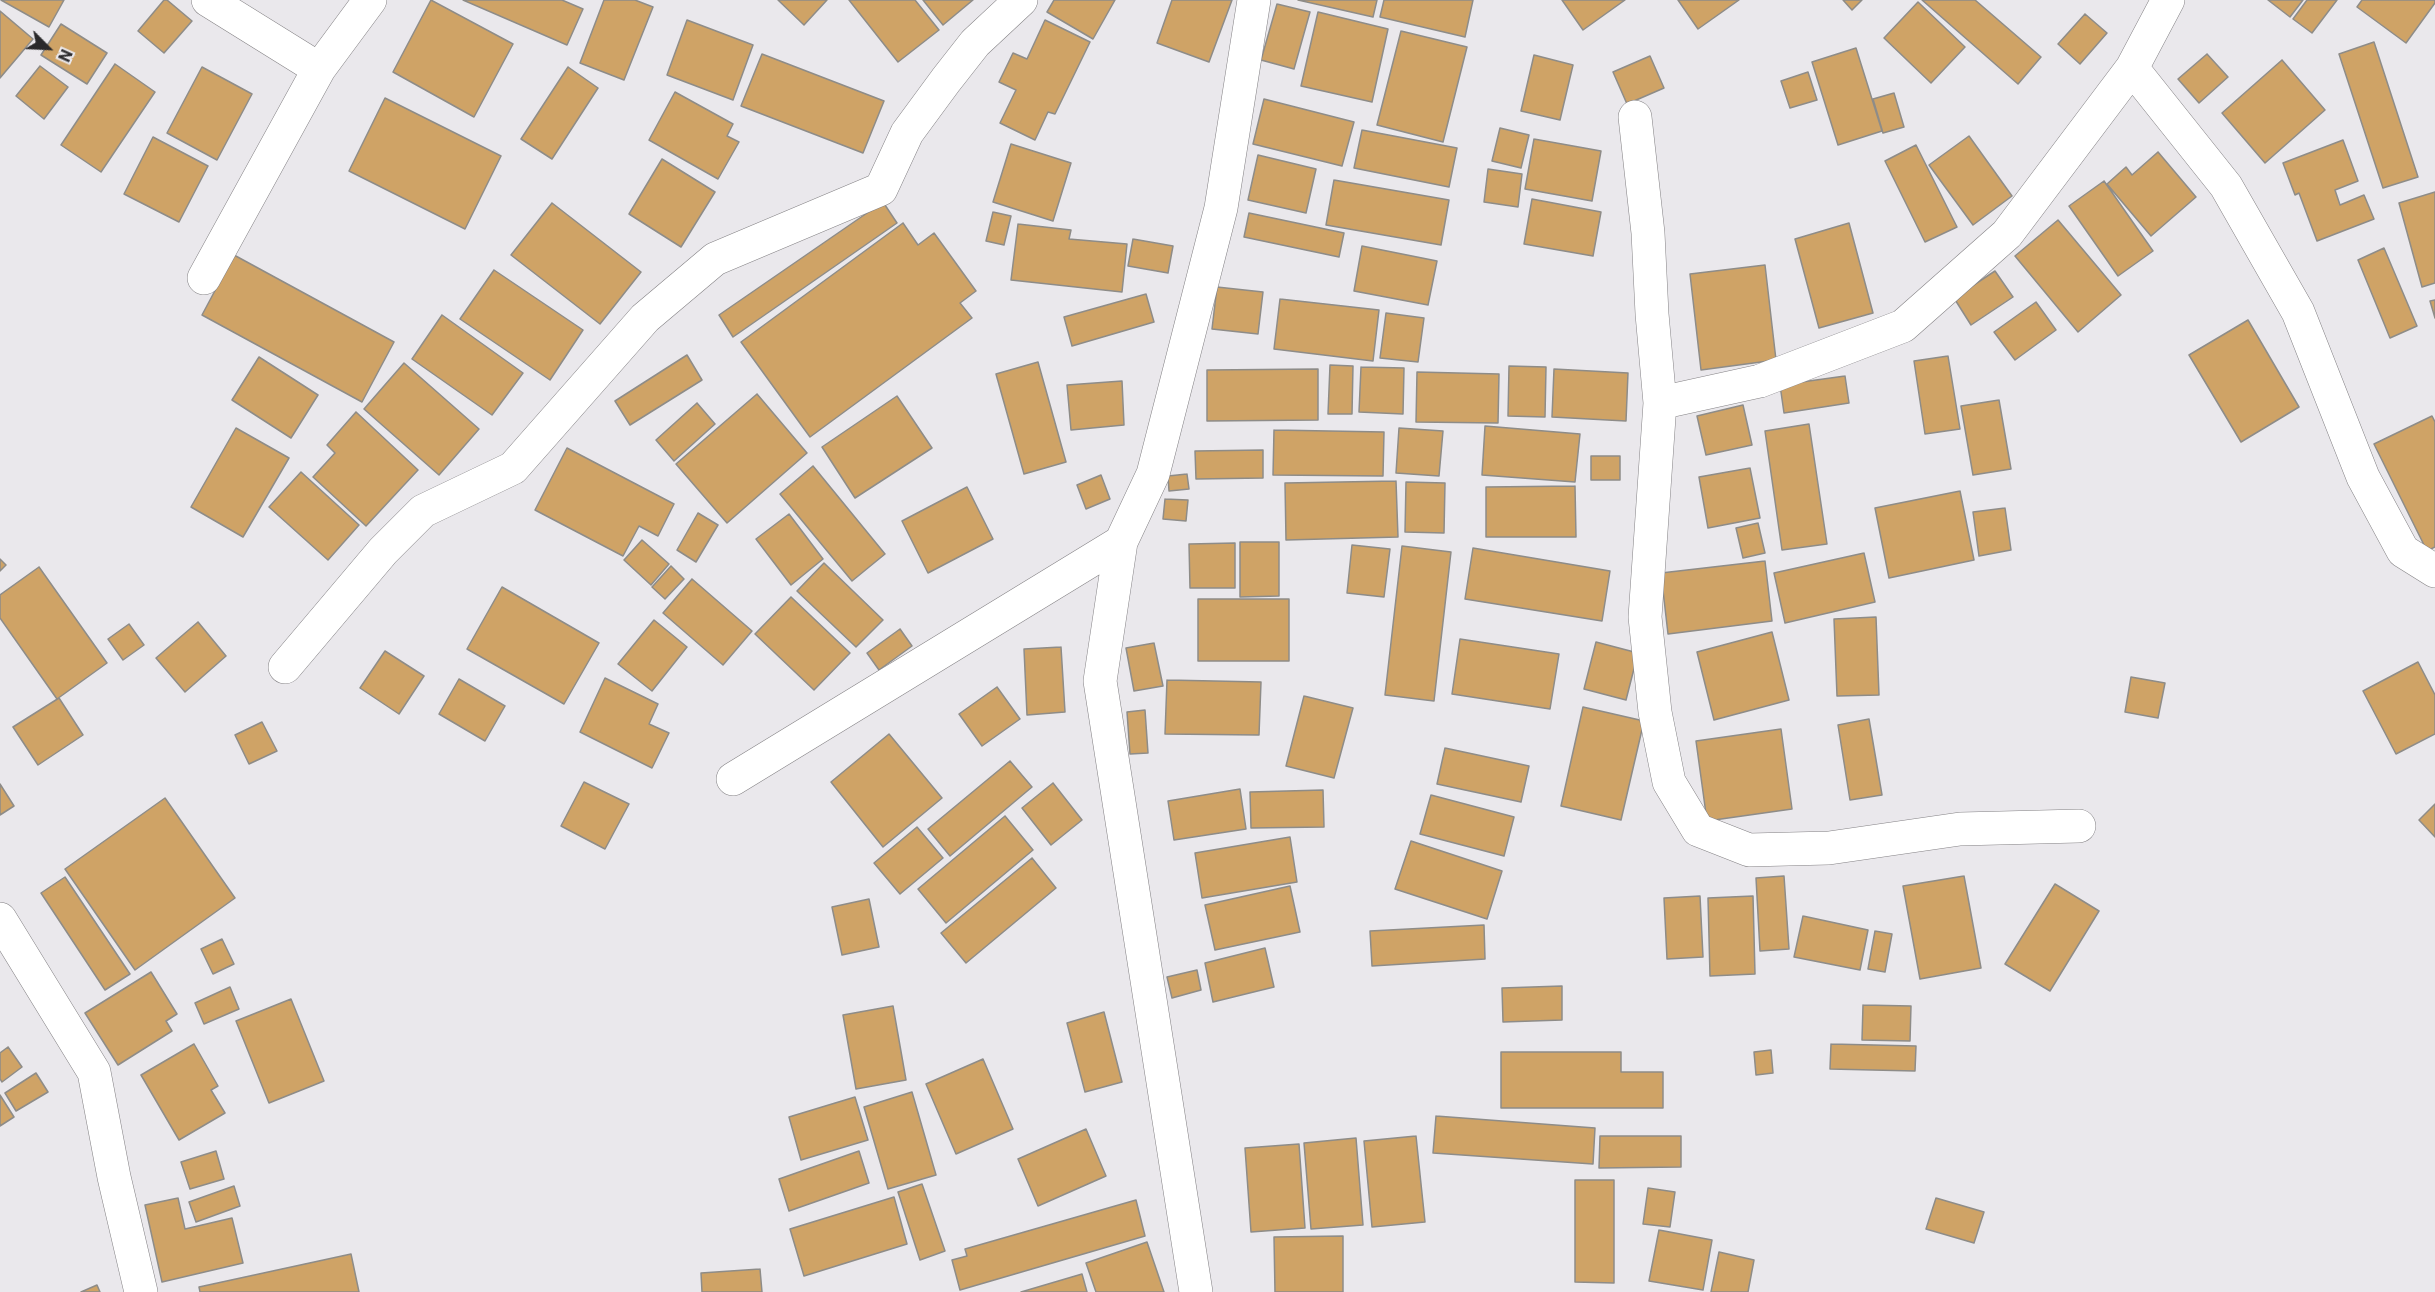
<!DOCTYPE html>
<html>
<head>
<meta charset="utf-8">
<style>
  body { margin:0 }
  #map { position:relative; width:2435px; height:1292px; overflow:hidden; background:#eae8ec; font-family:Roboto,sans-serif }
  canvas { display:block }
  .north { position:absolute; left:18px; top:18px; width:60px; height:60px; -webkit-text-stroke:4px #eae8ec; paint-order:stroke; rotate:114deg; font-size:16px; font-weight:700; line-height:24px; text-align:center; color:#2a292b }
  .north::after { content:''; display:block; margin:auto; width:21px; height:27px; background:#2a292b; clip-path:polygon(50% 0,100% 100%,50% 72%,0 100%) }
</style>
</head>
<body>
<div id="map">
<canvas width="2435" height="1292"></canvas>
<div class="north">N</div>
</div>
<script>
const ctx = document.querySelector('canvas').getContext('2d');
ctx.lineJoin = 'round';
function fillPath(path, color) { ctx.fillStyle = color; ctx.fill(path, 'evenodd'); }
const toPath = rows => new Path2D(rows.map(r => 'M' + r).join(''));
function stroke(path, color, width, dash) { ctx.strokeStyle = color; ctx.lineWidth = width; ctx.lineCap = dash ? 'butt' : 'round'; ctx.setLineDash(dash || []); ctx.stroke(path); }
const building = toPath([
  [1,0,64,0,49,27,1,0],
  [164,0,167,0,192,21,164,53,138,31,164,0],
  [431,0,513,44,474,117,393,72,431,0],
  [463,0,562,0,583,9,567,45,463,0],
  [604,0,635,0,653,7,624,80,580,63,604,0],
  [778,0,827,0,804,25,778,0],
  [849,0,915,0,939,30,898,62,849,0],
  [923,0,973,0,943,25,923,0],
  [1054,0,1115,0,1093,39,1047,12,1054,0],
  [1172,0,1232,0,1209,62,1157,43,1172,0],
  [1298,0,1377,0,1373,17,1298,0],
  [1384,0,1473,0,1465,37,1380,17,1384,0],
  [1562,0,1625,0,1583,30,1562,0],
  [1678,0,1739,0,1698,29,1678,0],
  [1843,0,1862,0,1852,10,1843,0],
  [1922,0,1975,0,2041,57,2018,84,1922,0],
  [2268,0,2303,0,2290,17,2268,0],
  [2307,0,2337,0,2312,33,2293,19,2307,0],
  [2362,0,2435,0,2435,3,2406,43,2357,7,2362,0],
  [1918,2,1965,47,1931,83,1884,38,1918,2],
  [1277,4,1310,12,1294,69,1261,60,1277,4],
  [0,11,33,39,0,78,0,11],
  [1318,12,1388,29,1372,102,1301,86,1318,12],
  [2085,14,2107,33,2080,64,2058,44,2085,14],
  [687,20,753,45,733,100,667,75,687,20],
  [1045,20,1090,42,1055,114,1048,112,1035,140,1000,123,1016,90,999,82,1013,53,1027,59,1045,20],
  [61,24,107,53,87,84,41,55,61,24],
  [1401,31,1467,47,1443,142,1377,125,1401,31],
  [2374,42,2418,177,2383,188,2339,54,2374,42],
  [1856,48,1882,131,1838,145,1812,62,1856,48],
  [762,54,884,101,863,153,741,106,762,54],
  [2207,54,2228,77,2199,103,2178,79,2207,54],
  [1534,55,1573,65,1560,120,1521,111,1534,55],
  [1650,56,1664,88,1627,104,1613,72,1650,56],
  [2282,60,2325,110,2265,163,2222,113,2282,60],
  [115,64,155,92,101,172,61,145,115,64],
  [40,66,68,87,44,119,16,96,40,66],
  [202,67,252,94,217,160,167,133,202,67],
  [568,67,598,88,552,159,521,139,568,67],
  [1808,72,1817,100,1790,108,1781,81,1808,72],
  [675,92,733,124,727,136,739,142,718,179,649,140,675,92],
  [1894,93,1904,127,1883,133,1873,99,1894,93],
  [385,98,501,156,465,229,349,171,385,98],
  [1264,99,1354,122,1342,166,1253,144,1264,99],
  [1500,128,1529,135,1521,168,1492,161,1500,128],
  [1362,130,1457,148,1449,187,1354,168,1362,130],
  [1969,136,2012,196,1973,225,1929,165,1969,136],
  [153,137,208,166,179,222,124,194,153,137],
  [1534,139,1601,151,1592,201,1525,189,1534,139],
  [2343,140,2358,181,2335,190,2340,205,2364,195,2374,219,2317,241,2299,193,2295,195,2283,163,2343,140],
  [1011,144,1071,163,1053,221,993,202,1011,144],
  [1916,145,1957,227,1925,242,1885,161,1916,145],
  [2158,152,2196,197,2151,236,2107,184,2126,167,2132,175,2158,152],
  [1258,155,1316,169,1306,213,1248,200,1258,155],
  [662,159,715,192,681,247,629,214,662,159],
  [1488,169,1522,174,1518,207,1484,202,1488,169],
  [1334,180,1449,200,1441,245,1326,225,1334,180],
  [2104,181,2153,251,2118,276,2069,206,2104,181],
  [2435,192,2435,283,2422,287,2399,203,2435,192],
  [1532,199,1601,212,1593,256,1524,244,1532,199],
  [883,202,897,223,733,337,719,315,883,202],
  [552,203,641,272,600,324,511,255,552,203],
  [993,212,1011,216,1004,245,986,241,993,212],
  [1249,213,1344,233,1339,257,1244,237,1249,213],
  [2058,220,2121,295,2078,332,2015,256,2058,220],
  [903,223,918,245,934,233,976,291,960,303,972,318,810,437,741,342,903,223],
  [1849,223,1873,313,1819,328,1795,239,1849,223],
  [1018,224,1071,230,1069,239,1127,244,1122,292,1011,280,1018,224],
  [1133,239,1173,246,1168,273,1128,266,1133,239],
  [1362,246,1437,261,1428,305,1354,291,1362,246],
  [2384,248,2417,326,2390,338,2358,260,2384,248],
  [234,255,394,342,362,402,202,315,234,255],
  [1765,265,1776,360,1701,370,1690,274,1765,265],
  [494,270,583,330,550,380,460,319,494,270],
  [1995,271,2013,297,1971,325,1954,298,1995,271],
  [1217,287,1263,292,1258,334,1212,329,1217,287],
  [1146,294,1154,322,1072,346,1064,317,1146,294],
  [1280,299,1379,310,1373,361,1274,349,1280,299],
  [2435,300,2435,318,2430,301,2435,300],
  [2036,302,2056,330,2015,360,1994,332,2036,302],
  [1386,313,1424,318,1418,362,1380,358,1386,313],
  [442,315,523,373,492,415,412,359,442,315],
  [2248,320,2299,407,2241,442,2189,355,2248,320],
  [687,355,702,380,630,425,615,401,687,355],
  [1948,356,1960,429,1925,434,1914,361,1948,356],
  [259,357,318,395,291,438,232,400,259,357],
  [1038,362,1066,462,1024,474,996,374,1038,362],
  [404,363,479,429,439,475,364,409,404,363],
  [1330,365,1353,366,1352,414,1328,414,1330,365],
  [1509,366,1546,367,1545,417,1508,416,1509,366],
  [1361,367,1404,368,1403,414,1359,412,1361,367],
  [1318,369,1318,420,1207,421,1207,370,1318,369],
  [1554,369,1628,373,1626,421,1552,417,1554,369],
  [1417,372,1499,374,1498,423,1416,422,1417,372],
  [1845,376,1849,403,1784,413,1780,385,1845,376],
  [1122,381,1124,425,1071,430,1067,385,1122,381],
  [757,394,807,453,727,523,676,464,757,394],
  [897,396,932,448,855,498,822,447,897,396],
  [1999,400,2011,469,1973,475,1961,406,1999,400],
  [697,403,715,424,674,461,656,440,697,403],
  [1743,405,1752,445,1706,455,1697,416,1743,405],
  [356,412,418,470,366,526,313,477,335,453,327,445,356,412],
  [2432,416,2435,422,2435,547,2427,551,2374,444,2432,416],
  [1809,424,1827,544,1782,550,1765,431,1809,424],
  [1485,426,1580,434,1575,482,1482,475,1485,426],
  [236,428,289,458,243,537,191,507,236,428],
  [1399,428,1443,431,1439,476,1396,473,1399,428],
  [1274,430,1384,432,1383,476,1273,475,1274,430],
  [567,448,674,504,658,536,639,526,623,556,535,510,567,448],
  [1263,450,1263,478,1196,479,1195,451,1263,450],
  [1591,456,1620,456,1620,480,1591,480,1591,456],
  [813,466,885,554,852,581,780,494,813,466],
  [1750,468,1760,518,1708,528,1699,477,1750,468],
  [301,472,359,525,328,560,269,507,301,472],
  [1187,474,1189,489,1169,491,1168,476,1187,474],
  [1101,475,1110,499,1086,509,1077,485,1101,475],
  [1396,481,1398,537,1286,540,1285,483,1396,481],
  [1406,482,1445,483,1444,533,1405,532,1406,482],
  [1575,486,1576,537,1486,537,1486,487,1575,486],
  [967,487,993,539,928,573,902,521,967,487],
  [1960,491,1974,560,1889,578,1875,508,1960,491],
  [1165,499,1188,500,1186,521,1163,519,1165,499],
  [2005,508,2011,550,1979,556,1973,512,2005,508],
  [698,513,718,525,696,562,677,550,698,513],
  [789,514,823,559,791,585,756,539,789,514],
  [1758,523,1765,553,1743,558,1736,528,1758,523],
  [642,540,669,564,651,585,624,560,642,540],
  [1240,542,1279,542,1279,596,1240,597,1240,542],
  [1235,543,1235,588,1190,588,1189,544,1235,543],
  [1352,545,1390,549,1384,597,1347,593,1352,545],
  [1402,546,1451,552,1434,701,1385,695,1402,546],
  [1473,548,1610,571,1602,621,1465,599,1473,548],
  [1864,553,1875,602,1785,623,1774,573,1864,553],
  [0,559,6,565,0,571,0,559],
  [1765,561,1772,621,1668,634,1661,573,1765,561],
  [824,563,883,620,856,647,797,591,824,563],
  [671,566,684,579,665,599,652,587,671,566],
  [39,567,107,663,57,699,0,618,0,595,39,567],
  [692,579,752,631,723,665,663,613,692,579],
  [502,587,599,643,564,704,467,649,502,587],
  [791,597,850,653,814,690,755,634,791,597],
  [1198,599,1289,599,1289,661,1198,661,1198,599],
  [1876,617,1879,695,1837,696,1834,619,1876,617],
  [654,620,687,647,652,691,618,664,654,620],
  [198,622,226,656,185,692,156,658,198,622],
  [129,624,144,645,123,660,108,639,129,624],
  [900,629,912,646,879,670,867,653,900,629],
  [1772,632,1789,700,1714,720,1697,652,1772,632],
  [1460,639,1559,654,1550,709,1452,694,1460,639],
  [1596,642,1638,653,1626,700,1584,689,1596,642],
  [1154,643,1163,686,1134,691,1126,648,1154,643],
  [1061,647,1065,712,1027,715,1024,649,1061,647],
  [385,651,424,676,399,714,360,688,385,651],
  [2418,662,2435,695,2435,734,2396,754,2363,691,2418,662],
  [2131,677,2165,683,2158,718,2125,712,2131,677],
  [605,678,658,704,649,724,669,733,652,768,580,732,605,678],
  [459,679,505,706,485,741,439,714,459,679],
  [1167,680,1261,682,1259,735,1165,734,1167,680],
  [997,687,1020,719,982,746,959,714,997,687],
  [1304,696,1353,708,1334,778,1286,766,1304,696],
  [59,698,83,735,38,765,13,727,59,698],
  [1583,707,1644,721,1621,820,1561,806,1583,707],
  [1145,710,1148,753,1130,754,1127,712,1145,710],
  [1869,719,1882,795,1850,800,1838,725,1869,719],
  [262,722,277,751,249,764,235,735,262,722],
  [1781,729,1792,809,1707,821,1696,741,1781,729],
  [889,734,942,798,883,847,831,782,889,734],
  [1445,748,1529,766,1521,802,1437,784,1445,748],
  [1010,761,1032,787,950,856,928,829,1010,761],
  [584,782,629,804,605,849,561,826,584,782],
  [1053,783,1082,820,1051,845,1022,808,1053,783],
  [0,784,14,806,0,815,0,784],
  [1240,789,1246,829,1174,840,1168,801,1240,789],
  [1323,790,1324,827,1251,828,1250,792,1323,790],
  [1431,795,1514,817,1504,856,1420,834,1431,795],
  [165,798,235,898,135,970,65,869,165,798],
  [2435,804,2435,837,2419,820,2435,804],
  [1005,816,1033,850,946,923,918,889,1005,816],
  [917,827,943,858,900,894,874,863,917,827],
  [1290,837,1297,882,1202,898,1195,853,1290,837],
  [1411,841,1502,871,1487,919,1395,889,1411,841],
  [1032,858,1056,888,966,963,941,933,1032,858],
  [1784,876,1789,949,1760,951,1756,878,1784,876],
  [1964,876,1981,968,1920,979,1903,886,1964,876],
  [65,877,130,974,105,990,41,893,65,877],
  [2055,884,2099,911,2050,991,2005,964,2055,884],
  [1290,886,1300,932,1215,950,1205,905,1290,886],
  [1700,896,1703,957,1667,959,1664,898,1700,896],
  [1753,896,1755,974,1710,976,1708,898,1753,896],
  [869,899,879,947,842,955,832,907,869,899],
  [1803,916,1868,930,1860,970,1794,957,1803,916],
  [1484,925,1485,959,1372,966,1370,931,1484,925],
  [1875,931,1892,934,1885,972,1868,969,1875,931],
  [222,939,234,964,213,974,201,949,222,939],
  [1265,948,1274,987,1213,1002,1205,963,1265,948],
  [1197,970,1201,990,1172,998,1167,977,1197,970],
  [151,972,177,1014,166,1021,172,1031,118,1065,85,1013,151,972],
  [1562,986,1562,1020,1503,1022,1502,988,1562,986],
  [230,987,239,1009,204,1024,195,1003,230,987],
  [291,999,324,1081,269,1103,236,1021,291,999],
  [1863,1005,1911,1006,1910,1041,1862,1040,1863,1005],
  [893,1006,906,1080,856,1089,843,1015,893,1006],
  [1104,1012,1122,1082,1085,1092,1067,1023,1104,1012],
  [194,1044,218,1086,211,1090,225,1113,179,1140,141,1075,194,1044],
  [1831,1044,1916,1046,1915,1071,1830,1069,1831,1044],
  [8,1047,22,1067,2,1082,0,1079,0,1053,8,1047],
  [1771,1050,1773,1073,1756,1075,1754,1052,1771,1050],
  [1501,1052,1621,1052,1621,1072,1663,1072,1663,1108,1501,1108,1501,1052],
  [983,1059,1013,1129,956,1154,926,1084,983,1059],
  [36,1073,48,1092,16,1111,5,1093,36,1073],
  [912,1092,936,1175,888,1189,864,1107,912,1092],
  [0,1095,14,1117,0,1126,0,1095],
  [855,1097,868,1140,801,1160,789,1117,855,1097],
  [1436,1116,1595,1128,1593,1164,1433,1153,1436,1116],
  [1086,1129,1106,1176,1038,1206,1018,1159,1086,1129],
  [1416,1136,1425,1222,1372,1227,1364,1141,1416,1136],
  [1600,1136,1681,1136,1681,1167,1599,1168,1600,1136],
  [1356,1138,1363,1225,1311,1229,1304,1143,1356,1138],
  [1299,1144,1305,1228,1251,1232,1245,1148,1299,1144],
  [216,1151,224,1179,190,1189,181,1162,216,1151],
  [859,1151,869,1183,789,1211,779,1179,859,1151],
  [1575,1180,1614,1180,1614,1283,1575,1282,1575,1180],
  [922,1184,945,1251,920,1260,898,1192,922,1184],
  [234,1186,240,1206,196,1222,189,1202,234,1186],
  [1648,1188,1675,1192,1670,1227,1643,1224,1648,1188],
  [894,1197,907,1244,804,1276,790,1229,894,1197],
  [178,1198,185,1229,232,1218,243,1263,162,1282,145,1205,178,1198],
  [1936,1198,1984,1212,1974,1243,1926,1229,1936,1198],
  [1136,1200,1145,1236,960,1290,952,1260,967,1256,965,1249,1136,1200],
  [1659,1230,1712,1240,1703,1290,1649,1281,1659,1230],
  [1343,1236,1343,1292,1275,1292,1274,1237,1343,1236],
  [1147,1242,1164,1292,1096,1292,1086,1263,1147,1242],
  [1719,1252,1754,1260,1748,1292,1711,1292,1719,1252],
  [351,1254,359,1292,200,1292,199,1287,351,1254],
  [760,1269,762,1292,702,1292,701,1273,760,1269],
  [1082,1274,1087,1292,1021,1292,1082,1274],
  [97,1285,100,1292,81,1292,97,1285]
]);
const minor = toPath([
  [208,0,319,69],
  [2132,68,2226,186,2298,312,2363,477,2403,551,2435,571],
  [1635,117,1648,233,1652,314,1660,403,1645,617,1655,712,1669,782,1698,830,1749,850,1829,848,1960,829,2079,826],
  [204,278,319,69,370,0],
  [1660,403,1760,381,1903,326,2007,234,2132,68,2168,0],
  [285,667,383,551,423,511,513,468,645,318,715,259,881,189,907,133,946,80,975,43,1021,0],
  [733,779,1121,542],
  [0,919,94,1072,114,1177,141,1292],
  [1196,1292,1100,681,1121,542,1153,474,1221,208,1254,0]
]);
fillPath(building, '#cfa366');
stroke(building, '#8e8c88', 1.5);
stroke(minor, '#848285', 34);
stroke(minor, '#fff', 33);
</script>
</body>
</html>
